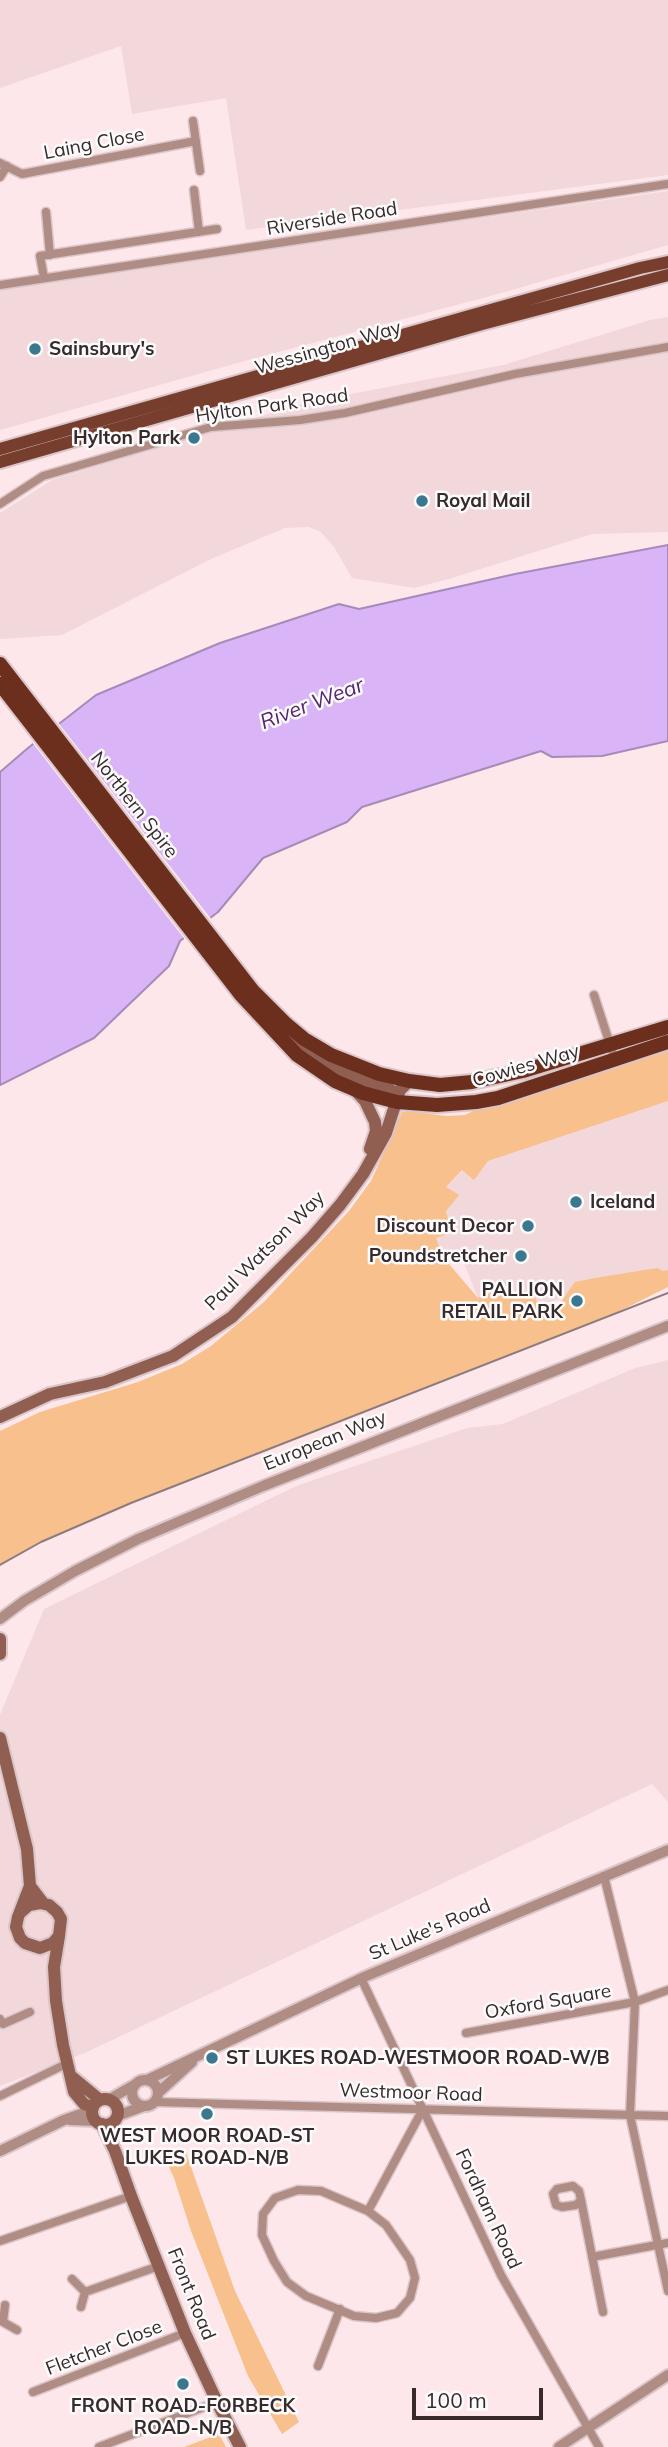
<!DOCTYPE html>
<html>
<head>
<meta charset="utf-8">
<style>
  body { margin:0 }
  #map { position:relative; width:668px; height:2447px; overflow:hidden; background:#fee7ea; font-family:Mulish,sans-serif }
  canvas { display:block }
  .scale { position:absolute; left:412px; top:2388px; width:131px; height:32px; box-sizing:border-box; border:4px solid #37292c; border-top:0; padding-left:9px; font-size:21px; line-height:24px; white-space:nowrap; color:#37292c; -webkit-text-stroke:5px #fbfbfb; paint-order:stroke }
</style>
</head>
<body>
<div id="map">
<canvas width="668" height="2447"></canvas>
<div class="scale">100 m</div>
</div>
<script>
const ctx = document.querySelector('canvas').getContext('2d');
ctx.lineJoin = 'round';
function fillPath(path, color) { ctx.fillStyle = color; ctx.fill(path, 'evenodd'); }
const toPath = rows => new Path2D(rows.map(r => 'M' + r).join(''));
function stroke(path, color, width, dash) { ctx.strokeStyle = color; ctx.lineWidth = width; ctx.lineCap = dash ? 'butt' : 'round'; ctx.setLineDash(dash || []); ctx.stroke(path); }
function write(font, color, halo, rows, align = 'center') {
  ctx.font = font + ' Mulish,sans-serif'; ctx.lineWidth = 5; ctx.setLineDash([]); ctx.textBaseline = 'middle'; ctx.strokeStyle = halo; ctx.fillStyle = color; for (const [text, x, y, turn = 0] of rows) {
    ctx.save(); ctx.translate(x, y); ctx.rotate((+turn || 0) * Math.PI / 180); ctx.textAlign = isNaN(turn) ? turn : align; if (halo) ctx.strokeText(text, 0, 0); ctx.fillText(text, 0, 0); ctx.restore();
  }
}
const built = toPath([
  [0,0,668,0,668,175,246,230,226,98,132,114,121,46,0,88],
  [668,191,668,245,498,294,248,360,0,430,0,290,50,280],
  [668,317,668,532,592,534,449,579,414,588,352,578,334,547,321,532,309,527,285,528,211,559,62,635,0,639,0,513,52,480,304,403,503,365,650,320],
  [668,1101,668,1270,550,1302,507,1304,478,1298,460,1253,443,1257,436,1238,450,1232,446,1211,446,1187,463,1170,474,1179,488,1161],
  [668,1360,668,1802,652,1784,87,2052,0,2086,0,1715,44,1609,296,1486,467,1428,503,1424,635,1368]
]);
const green = toPath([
  [668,1050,668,1101,488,1161,474,1180,462,1170,446,1187,459,1195,446,1211,451,1233,436,1238,443,1257,478,1298,502,1289,506,1298,532,1289,541,1312,555,1310,575,1282,595,1278,657,1268,663,1271,668,1270,668,1287,610,1316,131,1503,41,1542,0,1565,0,1431,40,1412,138,1382,182,1364,211,1346,264,1302,349,1211,371,1181,402,1112,408,1111,447,1116,465,1115,477,1109,509,1101],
  [185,2150,235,2291,299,2422,282,2434,248,2376,191,2231,174,2178,162,2152],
  [219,2434,226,2447,184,2447]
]);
const water = toPath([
  [668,545,668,741,602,756,552,757,541,751,362,807,347,822,263,858,218,912,180,941,169,966,94,1038,0,1085,0,772,28,748,96,695,220,643,339,604,359,609,515,574,668,545]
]);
const pier = toPath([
  [57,721,212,920,186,941,31,741]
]);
const minor = toPath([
  [193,121,200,171],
  [0,163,22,174,196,141],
  [0,177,7,166],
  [194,190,199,232],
  [46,212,50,255],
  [44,278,40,256,217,229],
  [0,285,668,184],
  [0,504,43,476,211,427,300,420,345,413,515,374,668,347],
  [594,995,615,1060],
  [604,1876,635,2002,630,2115,668,2291],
  [361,1978,501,2275,599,2447],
  [0,2019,3,2024,30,2012],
  [466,2033,635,2002,668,1990],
  [0,2096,68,2063],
  [154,2102,668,2116],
  [298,2190,321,2191,368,2211,386,2225,410,2260,415,2278,410,2298,397,2313,376,2318,354,2316,306,2296,287,2282,274,2261,262,2235,263,2214,275,2198,298,2190],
  [581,2200,576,2205,562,2207,556,2205,553,2194,557,2189,573,2186,579,2191,581,2200,603,2312],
  [368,2211,423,2109],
  [0,2241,131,2196],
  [592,2257,668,2243],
  [72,2279,85,2292,81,2307],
  [85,2292,159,2266],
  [5,2305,3,2322,17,2330],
  [318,2366,340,2309],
  [33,2392,185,2333],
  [99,2447,217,2402]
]);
const tertiary = toPath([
  [0,1619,24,1601,75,1571,138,1539,263,1486,668,1326],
  [147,2080,364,1977,668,1850],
  '132 2093a13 13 0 1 1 26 0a13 13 0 1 1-26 0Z',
  [158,2093,192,2062],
  [110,2099,134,2085],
  [117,2116,144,2106],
  [70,2120,95,2121],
  [0,2151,64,2120,92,2110],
  [559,2447,668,2375]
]);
const secondary = toPath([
  [293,1034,302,1046,329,1065,357,1079,391,1090,397,1102],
  [355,1090,365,1101,375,1122,376,1131,370,1149],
  [0,1417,50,1394,105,1382,173,1356,232,1317,312,1237,340,1205,363,1174,386,1133,400,1090,409,1081],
  [0,1639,0,1654],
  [0,1738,27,1849,30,1886,43,1903],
  [21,1912,29,1905,40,1903,49,1905,57,1912,61,1919,59,1936,53,1943,40,1948,25,1943,20,1938,16,1927,18,1917,30,1886],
  [59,1936,54,1967,56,2001,63,2045,74,2092,84,2104,92,2107],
  [71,2076,100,2100],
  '92 2112a13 13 0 1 1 26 0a13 13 0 1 1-26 0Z',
  [102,2124,115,2151,131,2196,185,2333,217,2402,240,2447]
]);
const primary = toPath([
  [0,449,480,313,640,268,668,262],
  [0,462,482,324,668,275]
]);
const trunk = toPath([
  [0,664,253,991,286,1024,304,1039,331,1055,379,1074,409,1081,440,1085,472,1082,523,1071,668,1027],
  [0,684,241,995,297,1055,335,1081,363,1093,397,1102,437,1105,476,1102,498,1098,668,1042]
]);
const tram = toPath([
  [0,1565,41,1542,131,1503,668,1293]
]);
const markers = [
  [35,349,7,"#3b788f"],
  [194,438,7,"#3b788f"],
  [422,501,7,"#3b788f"],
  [576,1202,7,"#3b788f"],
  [528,1226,7,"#3b788f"],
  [521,1256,7,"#3b788f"],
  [577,1301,7,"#3b788f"],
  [212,2058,7,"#3b788f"],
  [207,2114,7,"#3b788f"],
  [183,2384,7,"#3b788f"]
];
const streetNames = [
  ["Laing Close",94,144,-11],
  ["Riverside Road",332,219,-9],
  ["Wessington Way",328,348,-16],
  ["Hylton Park Road",272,406,-8],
  ["Northern Spire",134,805,52],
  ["Cowies Way",526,1066,-16],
  ["Paul Watson Way",265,1251,-45],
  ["European Way",325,1441,-22],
  ["St Luke's Road",430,1930,-23],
  ["Oxford Square",548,2002,-10],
  ["Westmoor Road",411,2093,2],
  ["Fordham Road",488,2209,65],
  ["Front Road",191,2294,68],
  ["Fletcher Close",104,2348,-21]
];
const poiNames = [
  ["Sainsbury's",49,349],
  ["Hylton Park",180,438,"right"],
  ["Royal Mail",436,501],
  ["Iceland",590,1202],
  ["Discount Decor",514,1226,"right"],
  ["Poundstretcher",507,1256,"right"],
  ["PALLION",563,1290,"right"],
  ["RETAIL PARK",563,1312,"right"],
  ["ST LUKES ROAD-WESTMOOR ROAD-W/B",226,2058],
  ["WEST MOOR ROAD-ST",207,2136,"center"],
  ["LUKES ROAD-N/B",207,2158,"center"],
  ["FRONT ROAD-FORBECK",183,2406,"center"],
  ["ROAD-N/B",183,2428,"center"]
];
const waterNames = [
  ["River Wear",312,704,-21]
];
fillPath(built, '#f2d7db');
fillPath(green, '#f7c08c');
fillPath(water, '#d9b4f6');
stroke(water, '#a88ab9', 2);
fillPath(pier, '#fee7ea');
stroke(minor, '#dac5c8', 11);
stroke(tertiary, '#dac5c8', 14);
stroke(secondary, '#dac5c8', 16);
stroke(primary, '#dac5c8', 16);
stroke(trunk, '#dac5c8', 18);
stroke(minor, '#b08d84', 8);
stroke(tertiary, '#b08d84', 10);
stroke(secondary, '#905f52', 12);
stroke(primary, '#773e2e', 12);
stroke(trunk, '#6c2f1e', 14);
stroke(tram, '#8d7b7e', 2);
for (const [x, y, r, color] of markers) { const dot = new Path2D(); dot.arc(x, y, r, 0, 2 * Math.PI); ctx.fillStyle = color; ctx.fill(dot); stroke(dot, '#fbfbfb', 2.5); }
write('19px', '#37292c', '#fbfbfb', streetNames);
write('bold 19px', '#37292c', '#fbfbfb', poiNames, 'left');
write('italic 21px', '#552671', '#fbfbfb', waterNames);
</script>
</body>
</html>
